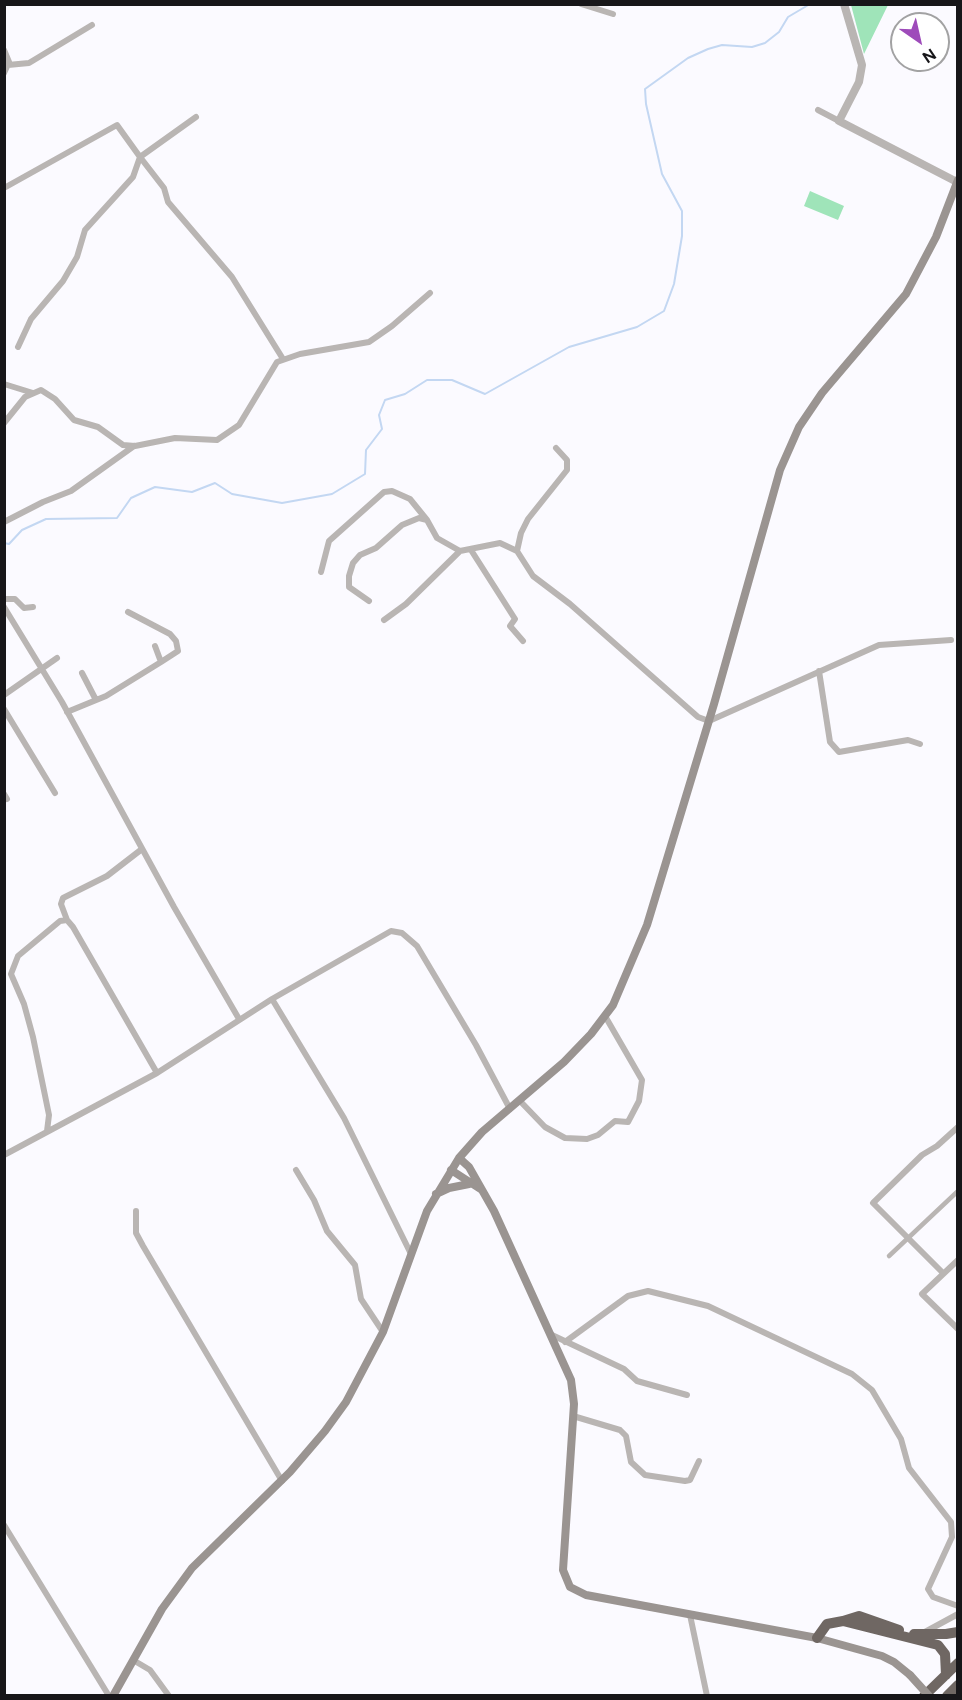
<!DOCTYPE html>
<html>
<head>
<meta charset="utf-8">
<style>
  body { margin:0 }
  #map { position:relative; width:962px; height:1700px; overflow:hidden; background:#fbfaff; font-family:Figtree,sans-serif }
  canvas { display:block }
  .frame { position:absolute; inset:0; border:6px solid #171619; pointer-events:none }
  .north { position:absolute; left:890px; top:12px; width:60px; height:60px; box-sizing:border-box; background:#fff; border:2px solid #a2a2a3; border-radius:50%; rotate:146deg; font-size:16px; font-weight:700; line-height:24px; text-align:center; color:#171619 }
  .north::after { content:''; display:block; margin:auto; width:21px; height:27px; background:#9e4bba; clip-path:polygon(50% 0,100% 100%,50% 72%,0 100%) }
</style>
</head>
<body>
<div id="map">
<canvas width="962" height="1700"></canvas>
<div class="frame"></div>
<div class="north">N</div>
</div>
<script>
const ctx = document.querySelector('canvas').getContext('2d');
ctx.lineJoin = 'round';
function fillPath(path, color) { ctx.fillStyle = color; ctx.fill(path, 'evenodd'); }
const toPath = rows => new Path2D(rows.map(r => 'M' + r).join(''));
function stroke(path, color, width, dash) { ctx.strokeStyle = color; ctx.lineWidth = width; ctx.lineCap = dash ? 'butt' : 'round'; ctx.setLineDash(dash || []); ctx.stroke(path); }
const green = toPath([
  [851,5,888,5,864,54],
  [810,191,844,206,838,220,804,206]
]);
const stream = toPath([
  [4,543,9,544,22,530,46,519,117,518,131,498,155,487,192,492,215,483,232,494,282,503,332,494,365,474,366,450,382,429,379,415,385,400,405,394,427,380,452,380,485,394,569,347,637,327,664,311,674,284,682,236,682,211,662,174,646,104,645,89,688,58,708,49,722,45,752,47,765,43,779,32,788,17,810,4]
]);
const pedestrian = toPath([
  [889,1256,958,1191]
]);
const minor = toPath([
  [581,4,613,14],
  [4,50,9,62,4,73],
  [8,65,29,63,92,25],
  [818,110,839,121],
  [140,157,164,188,168,202,232,277,283,359],
  [4,188,117,125,140,157,196,117],
  [18,347,31,319,63,281,77,257,85,230,133,177,140,157],
  [4,384,33,393],
  [4,423,25,397,41,390,55,399,74,420,98,427,123,445,135,446,175,438,217,440,239,425,277,362,300,354,369,342,392,326,430,293],
  [556,448,567,460,567,470,528,519,521,533,517,551,533,576,570,604,698,717,709,721,879,645,951,640],
  [4,522,43,502,71,491,134,446],
  [471,550,515,619,510,626,523,641],
  [321,572,329,541,384,492,392,491,410,499,427,520],
  [4,599,15,599,24,608,33,607],
  [369,601,349,587,349,576,353,563,360,555,376,548,402,525,419,518,427,520,437,538,460,551,500,543,517,551],
  [4,607,62,702,174,907,239,1019],
  [128,612,170,634,176,641,178,651,161,662],
  [384,620,406,604,460,551],
  [819,671,830,742,839,752,908,740,920,744],
  [82,673,96,700],
  [4,695,57,658],
  [4,709,55,793],
  [67,712,106,696,161,662,155,646],
  [4,794,7,799],
  [67,920,61,904,63,898,107,876,142,849],
  [272,999,344,1118,410,1252],
  [520,1101,545,1127,565,1138,587,1139,598,1135,615,1121,628,1122,639,1101,642,1080,605,1016],
  [47,1131,49,1115,33,1037,24,1004,11,974,18,956,60,921,67,920,73,927,157,1073],
  [4,1155,157,1073,272,999,391,931,402,933,417,946,476,1045,510,1109],
  [296,1170,314,1200,327,1231,355,1265,361,1299,383,1332],
  [136,1211,136,1233,143,1246,282,1481],
  [958,1260,922,1294,958,1329],
  [943,1273,873,1203,922,1155,937,1146,958,1127],
  [552,1335,624,1369,637,1381,687,1395],
  [565,1342,628,1296,648,1291,708,1306,852,1374,872,1390,901,1439,909,1468,951,1522,952,1537,928,1589,933,1597,958,1606],
  [573,1416,620,1430,626,1436,631,1462,645,1475,685,1481,690,1480,699,1461],
  [4,1525,109,1696],
  [690,1615,707,1696],
  [923,1633,958,1614],
  [133,1660,150,1670,169,1696]
]);
const tertiary = toPath([
  [844,4,862,65,859,82,839,121,957,182]
]);
const secondary = toPath([
  [459,1158,469,1167,494,1211,571,1380,574,1404,563,1570,570,1587,586,1595,817,1638,882,1656,894,1662,910,1675],
  [451,1170,482,1190],
  [436,1194,449,1188,469,1184],
  [113,1696,162,1609,192,1568,290,1472,325,1431,346,1402,383,1332,427,1211,459,1158,482,1132,564,1062,591,1034,613,1005,647,925,714,704,780,470,799,427,822,393,906,294,936,237,958,180]
]);
const motorway = toPath([
  [843,1621,859,1616,899,1630],
  [914,1634,946,1634,958,1632],
  [817,1638,827,1624,843,1621,938,1645,945,1654,946,1675],
  [924,1696,958,1663],
  [947,1696,958,1685]
]);
const secondaryBridge = toPath([
  [910,1675,929,1696]
]);
fillPath(green, '#9fe4b9');
stroke(stream, '#c3d7f2', 2);
stroke(pedestrian, '#b9b5b3', 4.5);
stroke(minor, '#b9b5b3', 6);
stroke(tertiary, '#b9b5b3', 8);
stroke(secondary, '#9a9491', 8);
stroke(motorway, '#6f6763', 10);
stroke(secondaryBridge, '#9a9491', 8);
</script>
</body>
</html>
